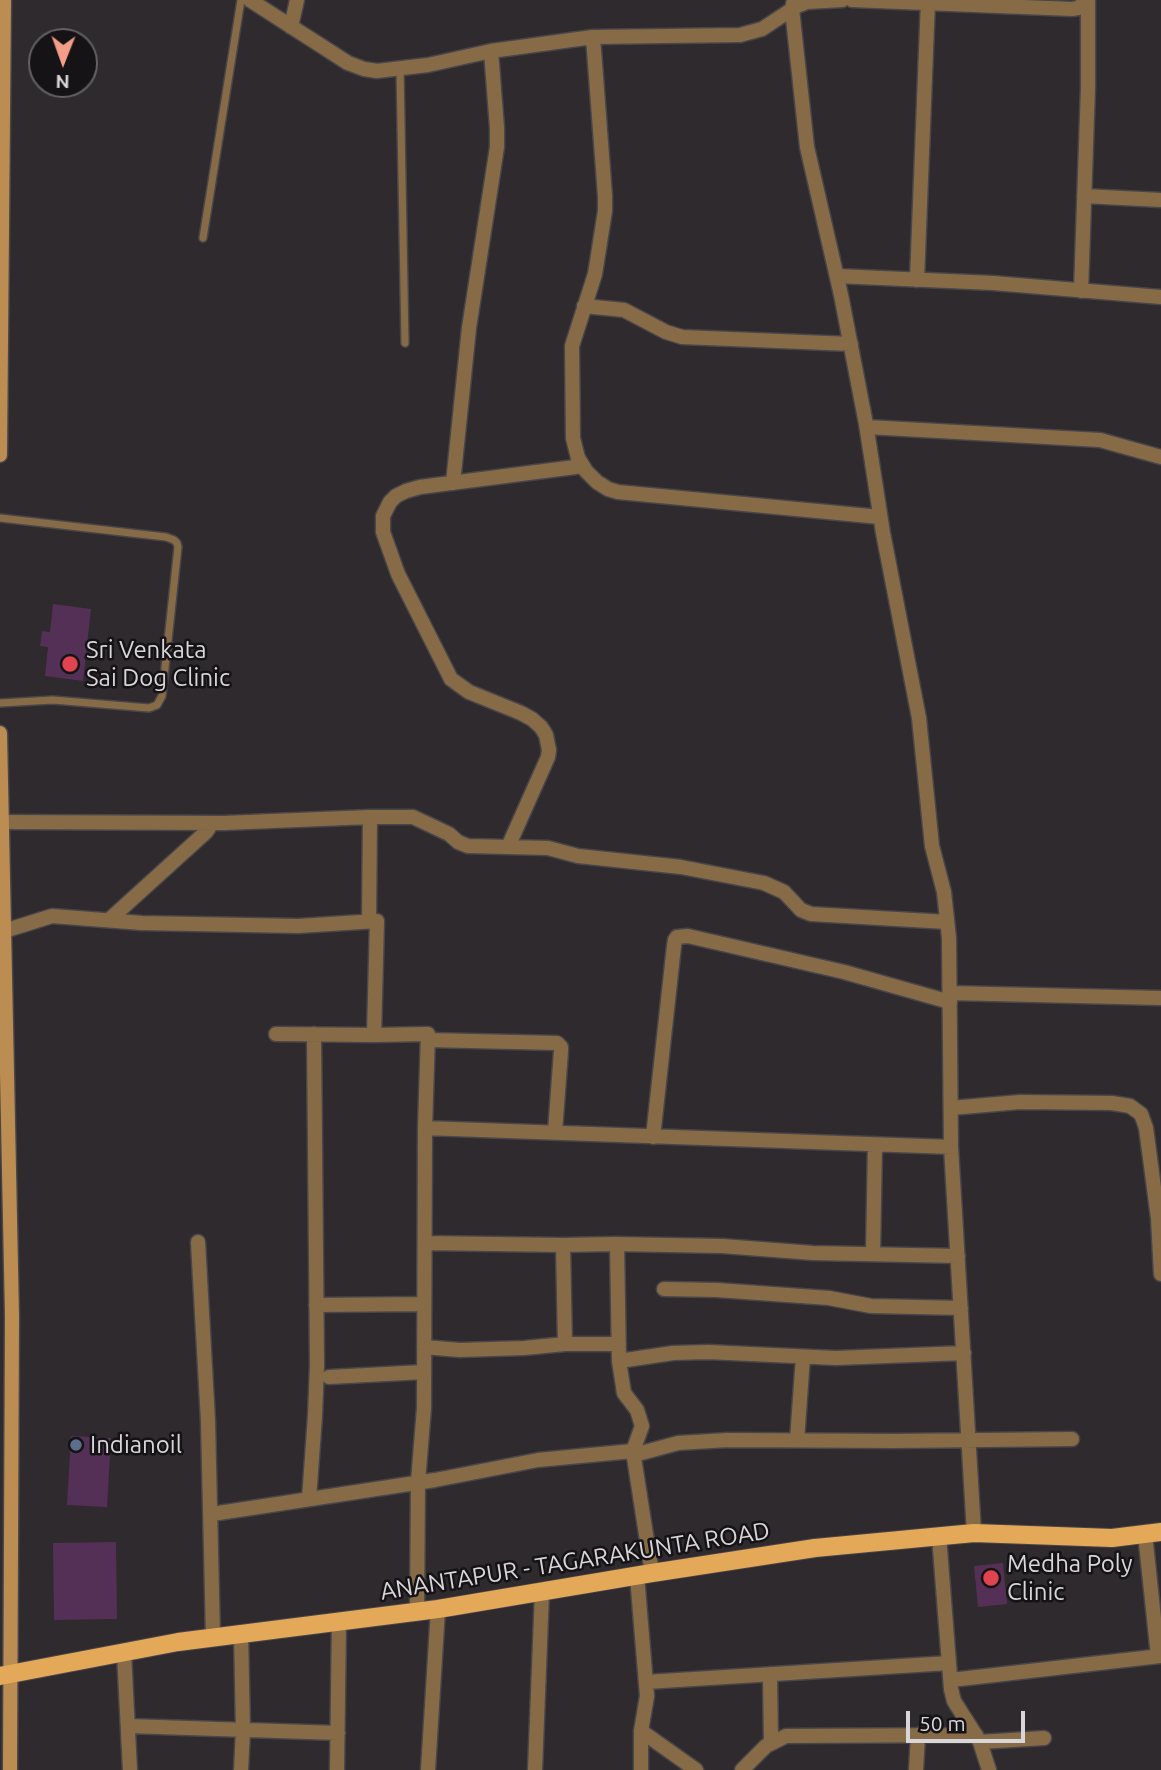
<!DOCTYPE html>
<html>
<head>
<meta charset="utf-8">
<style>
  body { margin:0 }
  #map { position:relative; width:1161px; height:1770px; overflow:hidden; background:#2e2a2e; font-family:Ubuntu,sans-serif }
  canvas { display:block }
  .north { position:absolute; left:28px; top:28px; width:70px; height:70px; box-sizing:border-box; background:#151315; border:2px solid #636163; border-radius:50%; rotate:181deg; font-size:19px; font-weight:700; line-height:28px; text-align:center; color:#d8d6d8 }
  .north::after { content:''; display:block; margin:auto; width:24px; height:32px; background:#f49e88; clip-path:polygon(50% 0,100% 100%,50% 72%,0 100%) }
  .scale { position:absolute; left:906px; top:1711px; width:119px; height:32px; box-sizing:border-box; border:4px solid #d8d6d8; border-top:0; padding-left:9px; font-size:21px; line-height:24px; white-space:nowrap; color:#d8d6d8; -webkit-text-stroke:5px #151315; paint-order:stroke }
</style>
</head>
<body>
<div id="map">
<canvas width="1161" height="1770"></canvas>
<div class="north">N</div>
<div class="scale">50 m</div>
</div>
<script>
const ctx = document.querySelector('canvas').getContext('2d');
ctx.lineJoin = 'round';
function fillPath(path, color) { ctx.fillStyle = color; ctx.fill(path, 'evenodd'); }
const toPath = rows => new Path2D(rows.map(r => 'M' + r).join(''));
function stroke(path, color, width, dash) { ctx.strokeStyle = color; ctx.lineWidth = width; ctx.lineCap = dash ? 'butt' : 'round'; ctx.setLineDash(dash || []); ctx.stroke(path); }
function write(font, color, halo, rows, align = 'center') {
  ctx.font = font + ' Ubuntu,sans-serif'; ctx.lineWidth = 5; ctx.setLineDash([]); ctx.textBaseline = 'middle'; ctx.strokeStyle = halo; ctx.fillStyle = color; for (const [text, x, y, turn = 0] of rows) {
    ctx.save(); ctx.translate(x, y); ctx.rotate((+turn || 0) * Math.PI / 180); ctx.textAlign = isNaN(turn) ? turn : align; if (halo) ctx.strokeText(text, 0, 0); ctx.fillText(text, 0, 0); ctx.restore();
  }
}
const building = toPath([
  [53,604,91,609,83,681,45,676,48,647,40,646,42,631,50,632],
  [71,1436,111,1438,107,1507,67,1505],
  [116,1542,117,1619,54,1620,53,1543],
  [1003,1563,1007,1604,978,1607,974,1566]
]);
const lane = toPath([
  [400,69,405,343],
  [203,238,241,0],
  [0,518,166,537,174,540,177,543,178,547,162,696,157,705,149,708,53,700,0,703]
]);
const street = toPath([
  [250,0,348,63,364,69,377,71,428,65,491,51,593,37,740,35,762,29,797,6,807,2,842,0],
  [794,0,792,9,807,147,841,295,866,424,883,533,919,718,932,846,944,892,949,938,951,1147,974,1533],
  [852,0,1072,9,1078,8,1088,0],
  [291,27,297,0],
  [593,37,605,196,605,211,595,274,572,346,573,438,578,458,586,471,597,482,608,489,618,492,880,517],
  [1084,196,1161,200],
  [837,276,993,283,1161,297],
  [917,280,928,0],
  [1081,291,1088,87,1088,0],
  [584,306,624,310,666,332,682,337,851,344],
  [867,427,1100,440,1161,457],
  [453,483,469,328,497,147,497,128,491,51],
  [2,822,224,823,370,817,413,817,449,834,458,842,468,846,548,848,578,856,681,867,764,883,784,892,801,910,811,914,947,922],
  [508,847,548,757,549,750,546,735,541,727,532,719,521,713,469,692,451,679,398,574,383,532,383,516,390,502,396,496,406,491,420,487,583,466],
  [109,920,206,832,212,823],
  [369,921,370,817],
  [4,931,52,916,142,923,298,926,377,921,374,1035,428,1034,425,1128,424,1408,418,1482,417,1612],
  [950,993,1161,998],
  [276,1034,374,1035],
  [428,1040,557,1043,561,1047,561,1051,555,1132],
  [951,1108,1020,1102,1112,1103,1130,1106,1141,1114,1146,1128,1158,1218,1161,1274],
  [425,1128,951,1147],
  [653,1137,674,946,675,940,677,937,688,936,844,972,950,1002],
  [198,1242,208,1421,213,1637],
  [425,1243,563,1245,565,1344],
  [617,1244,619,1361,624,1393,637,1410,642,1426,633,1451,652,1573],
  [563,1245,614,1244,722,1246,813,1253,958,1256],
  [873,1254,875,1145],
  [664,1289,717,1290,829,1298,871,1306,961,1308],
  [316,1305,424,1304],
  [424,1347,460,1350,524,1348,565,1344,619,1344],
  [619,1361,673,1353,708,1352,836,1358,964,1353],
  [329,1377,424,1372],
  [797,1440,803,1357],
  [634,1455,678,1443,728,1440,895,1441,1072,1439],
  [309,1499,315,1416,317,1365,314,1034],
  [212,1514,435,1480,538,1460,633,1451],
  [1145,1534,1158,1656],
  [939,1536,951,1689,954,1701,980,1742,989,1770],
  [637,1576,647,1696,641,1731,696,1770],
  [241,1633,243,1730,241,1770],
  [124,1653,130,1770],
  [770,1674,771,1743],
  [951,1680,1161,1656],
  [646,1682,949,1663],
  [128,1726,338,1733],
  [641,1731,641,1770],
  [980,1742,1044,1738],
  [337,1770,339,1621],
  [428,1770,438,1609],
  [535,1770,542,1592],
  [742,1770,766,1746,786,1736,976,1735],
  [916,1770,918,1735]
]);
const secondary = toPath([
  [0,455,4,0],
  [0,733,12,1316,10,1770]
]);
const primary = toPath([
  [0,1676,178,1642,438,1609,652,1573,815,1548,974,1533,1112,1538,1161,1532]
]);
const markers = [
  [70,664,9,"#e0444e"],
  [76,1445,7,"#5c6f8a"],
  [991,1578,9,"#e0444e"]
];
const poiNames = [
  ["Sri Venkata",86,650],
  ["Sai Dog Clinic",86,678],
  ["Indianoil",90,1445],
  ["Medha Poly",1007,1564],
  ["Clinic",1007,1592]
];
const streetNames = [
  ["ANANTAPUR - TAGARAKUNTA ROAD",575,1561,-9]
];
fillPath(building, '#553056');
stroke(lane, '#494649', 10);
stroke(street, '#494649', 17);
stroke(secondary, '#494649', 17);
stroke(primary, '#494649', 20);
stroke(lane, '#876b47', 7);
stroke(street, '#876b47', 14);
stroke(secondary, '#bc8d52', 14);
stroke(primary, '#e4a859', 18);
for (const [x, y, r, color] of markers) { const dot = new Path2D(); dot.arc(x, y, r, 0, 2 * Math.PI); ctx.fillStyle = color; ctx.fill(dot); stroke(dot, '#151315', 2.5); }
write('24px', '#d8d6d8', '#151315', poiNames, 'left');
write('24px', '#d8d6d8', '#151315', streetNames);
</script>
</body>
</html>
